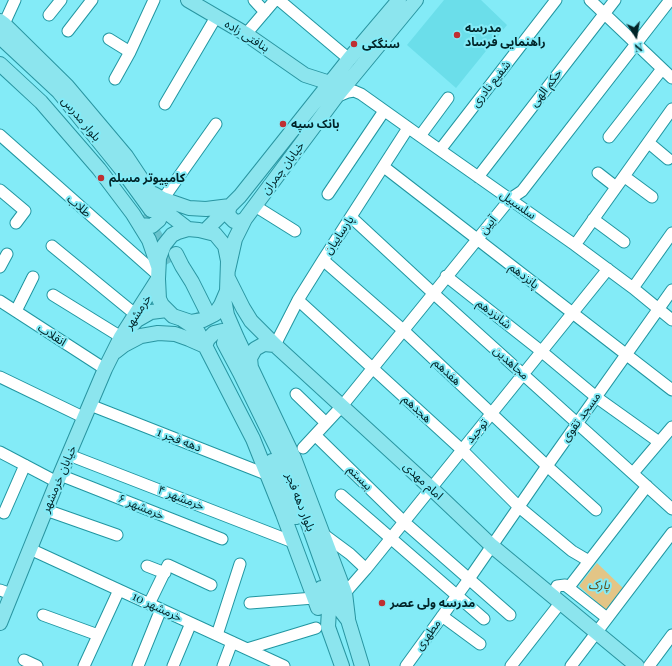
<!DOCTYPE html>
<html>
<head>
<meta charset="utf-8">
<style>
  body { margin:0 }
  #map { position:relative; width:672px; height:666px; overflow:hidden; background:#83ebf7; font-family:"Playfair Display",serif }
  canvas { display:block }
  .north { position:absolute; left:616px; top:16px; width:40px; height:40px; -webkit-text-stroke:3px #83ebf7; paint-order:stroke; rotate:168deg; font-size:11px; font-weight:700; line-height:16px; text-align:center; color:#012327 }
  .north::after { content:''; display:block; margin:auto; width:14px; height:18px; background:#012327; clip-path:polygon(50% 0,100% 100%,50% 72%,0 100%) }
</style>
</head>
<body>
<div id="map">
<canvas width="672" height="666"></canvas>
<div class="north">N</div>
</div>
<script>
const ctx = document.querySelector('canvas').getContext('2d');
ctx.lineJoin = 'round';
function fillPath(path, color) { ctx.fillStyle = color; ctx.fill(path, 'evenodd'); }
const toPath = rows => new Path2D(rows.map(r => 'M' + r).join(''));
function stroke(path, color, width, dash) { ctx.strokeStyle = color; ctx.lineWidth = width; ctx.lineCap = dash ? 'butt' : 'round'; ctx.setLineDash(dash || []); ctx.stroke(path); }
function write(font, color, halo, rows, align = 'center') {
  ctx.font = font + ' "Playfair Display","Noto Sans Arabic",serif'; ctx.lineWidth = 4; ctx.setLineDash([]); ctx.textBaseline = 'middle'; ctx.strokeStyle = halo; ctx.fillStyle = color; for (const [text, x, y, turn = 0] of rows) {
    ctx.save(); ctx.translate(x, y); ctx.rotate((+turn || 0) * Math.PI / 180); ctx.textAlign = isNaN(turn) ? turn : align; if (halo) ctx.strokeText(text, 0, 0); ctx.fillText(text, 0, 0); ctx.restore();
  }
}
const built = toPath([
  [444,0,481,0,507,25,456,88,407,45]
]);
const green = toPath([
  [597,563,625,590,609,613,579,586]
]);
const majorTunnel = toPath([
  [143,215,171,262],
  [197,312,216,348]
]);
const minor = toPath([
  [254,0,265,12],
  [279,0,349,59],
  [590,0,672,78],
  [49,15,61,0],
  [4,24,15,0],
  [68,31,92,0],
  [246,34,275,0],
  [109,39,130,52],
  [115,79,130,52,154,0],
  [336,97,348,92,354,91,361,94,420,136,575,245,633,288,672,320],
  [165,104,216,17],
  [0,135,159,276],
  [420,136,448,98],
  [609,137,662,69],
  [649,143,668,159],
  [440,150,556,0],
  [384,167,672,390],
  [598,173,616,187],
  [478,177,615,0],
  [625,177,652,197],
  [0,190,25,211,16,223],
  [328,194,384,111],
  [163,199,216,124],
  [255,206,295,231],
  [351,217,433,293,672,509],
  [593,219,624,242],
  [575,245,672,109],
  [52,246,135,314],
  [323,260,403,330,547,466,596,510],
  [0,267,7,254],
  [446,276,541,351,596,397,659,442],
  [633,288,672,233],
  [53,295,121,337],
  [298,300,462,450,519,507,572,551,589,561],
  [0,301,105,369],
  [16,311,33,277],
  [275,345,298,300,323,260,408,128],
  [0,377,85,418],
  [296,394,326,423],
  [90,405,268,475],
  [315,435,404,522,510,615],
  [303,448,342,406,510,199,522,191,670,0],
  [0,452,57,482],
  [69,455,293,542],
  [633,473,672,427],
  [60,475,222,539],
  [341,495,484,619],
  [46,510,117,535],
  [4,513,25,465],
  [323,534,350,554,366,569],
  [30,549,284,666],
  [147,566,165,573],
  [569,587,647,486],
  [0,590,11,594],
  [345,593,366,569,608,269],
  [553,595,557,586,565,585,607,618],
  [250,603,314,598],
  [149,604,168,565,211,585],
  [43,615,98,635],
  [442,616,480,644],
  [217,635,240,564],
  [247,649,316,628],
  [24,660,37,666],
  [84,666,119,590],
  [138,666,161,609],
  [173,666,191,623],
  [223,666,232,642],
  [406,666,469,579,547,466,672,290],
  [511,666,561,602],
  [571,666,672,533],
  [649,666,672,635]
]);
const major = toPath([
  [188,0,246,34,305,75,330,83],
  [0,21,4,24,67,86,126,156,160,207,166,212,188,229],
  [0,37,59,92,122,170,151,210],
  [0,64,41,102,99,169,133,214,149,240,158,266],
  [154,194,163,199,189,208,206,209,230,206,228,212,230,217,234,221,240,222,245,219],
  [140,225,152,226,159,220,161,213,160,207],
  [188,229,199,230,215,234,225,246,228,261,227,291,221,305,215,314,203,320,191,322,173,316,162,305,159,299,158,279,159,258,164,245,172,235,178,232,188,229],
  [205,231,240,196,349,59,399,0],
  [176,254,182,266,192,282,206,310],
  [228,270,235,239,245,219,336,97,416,0],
  [228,278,243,308,251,321,275,345,431,488,492,546,637,666],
  [158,279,121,337,137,320,151,312,167,310],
  [224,299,227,315,237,338,294,458,345,593,348,618],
  [183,320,192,326,198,332,253,439,283,514,318,608],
  [224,343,240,373,292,479,338,607,348,620,362,666],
  [115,352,124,345,141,336,158,333,175,334,189,339,205,346,208,339,214,333,222,331,228,332,237,338],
  [251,368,250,358,255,349,264,344,275,345],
  [272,461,280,478,296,517],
  [321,588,329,610,328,627,342,666],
  [0,623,57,482,105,369,121,337]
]);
const markers = [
  [457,35,4,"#bf2f32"],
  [354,44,4,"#bf2f32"],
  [283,124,4,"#bf2f32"],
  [101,178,4,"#bf2f32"],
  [382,603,4,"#bf2f32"]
];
const poiNames = [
  ["مدرسه",465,28],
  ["راهنمایی فرساد",465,42],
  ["سنگکی",362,44],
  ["بانک سپه",291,124],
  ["کامپیوتر مسلم",109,178],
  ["مدرسه ولی عصر",390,603]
];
const streetNames = [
  ["بنافتی زاده",247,36,32],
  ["شفیع نادری",491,84,-52],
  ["حکم الهی",546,88,-52],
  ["بلوار مدرس",81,119,50],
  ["خیابان چمران",283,168,-53],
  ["سلسبیل",518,205,35],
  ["طلاب",79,206,41],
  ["آیین",488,225,-51],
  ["پارساییان",339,235,-56],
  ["پانزدهم",524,276,38],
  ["خرمشهر",138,312,-57],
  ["شانزدهم",494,314,38],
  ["انقلاب",52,335,33],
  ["مجاهدین",511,363,42],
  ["هفدهم",447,372,43],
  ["هجدهم",417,409,43],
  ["مسجد تقوی",581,417,-54],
  ["توحید",477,431,-51],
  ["دهه فجر 1",179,440,21],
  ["بیستم",360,478,45],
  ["خیابان خرمشهر",59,479,-67],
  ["امام مهدی",423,481,43],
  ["خرمشهر ۴",181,498,21],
  ["بلوار دهه فجر",300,502,69],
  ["خرمشهر ۶",141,507,22],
  ["خرمشهر 10",157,607,25],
  ["مطهری",428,635,-54]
];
const parkNames = [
  ["پارک",599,585]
];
fillPath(built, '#6bdeea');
fillPath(green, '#e3c586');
stroke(majorTunnel, '#69c3cd', 14, [14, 7]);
stroke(minor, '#2196a1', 13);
stroke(major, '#2995a1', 16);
stroke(minor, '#fff', 11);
stroke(major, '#8ce5ee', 14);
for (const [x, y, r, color] of markers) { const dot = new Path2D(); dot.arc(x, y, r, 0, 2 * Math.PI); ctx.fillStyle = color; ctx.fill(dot); stroke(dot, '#83ebf7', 1.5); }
write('bold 12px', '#012327', '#83ebf7', poiNames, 'left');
write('12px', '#012327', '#83ebf7', streetNames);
write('italic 12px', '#5d460f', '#83ebf7', parkNames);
</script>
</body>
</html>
